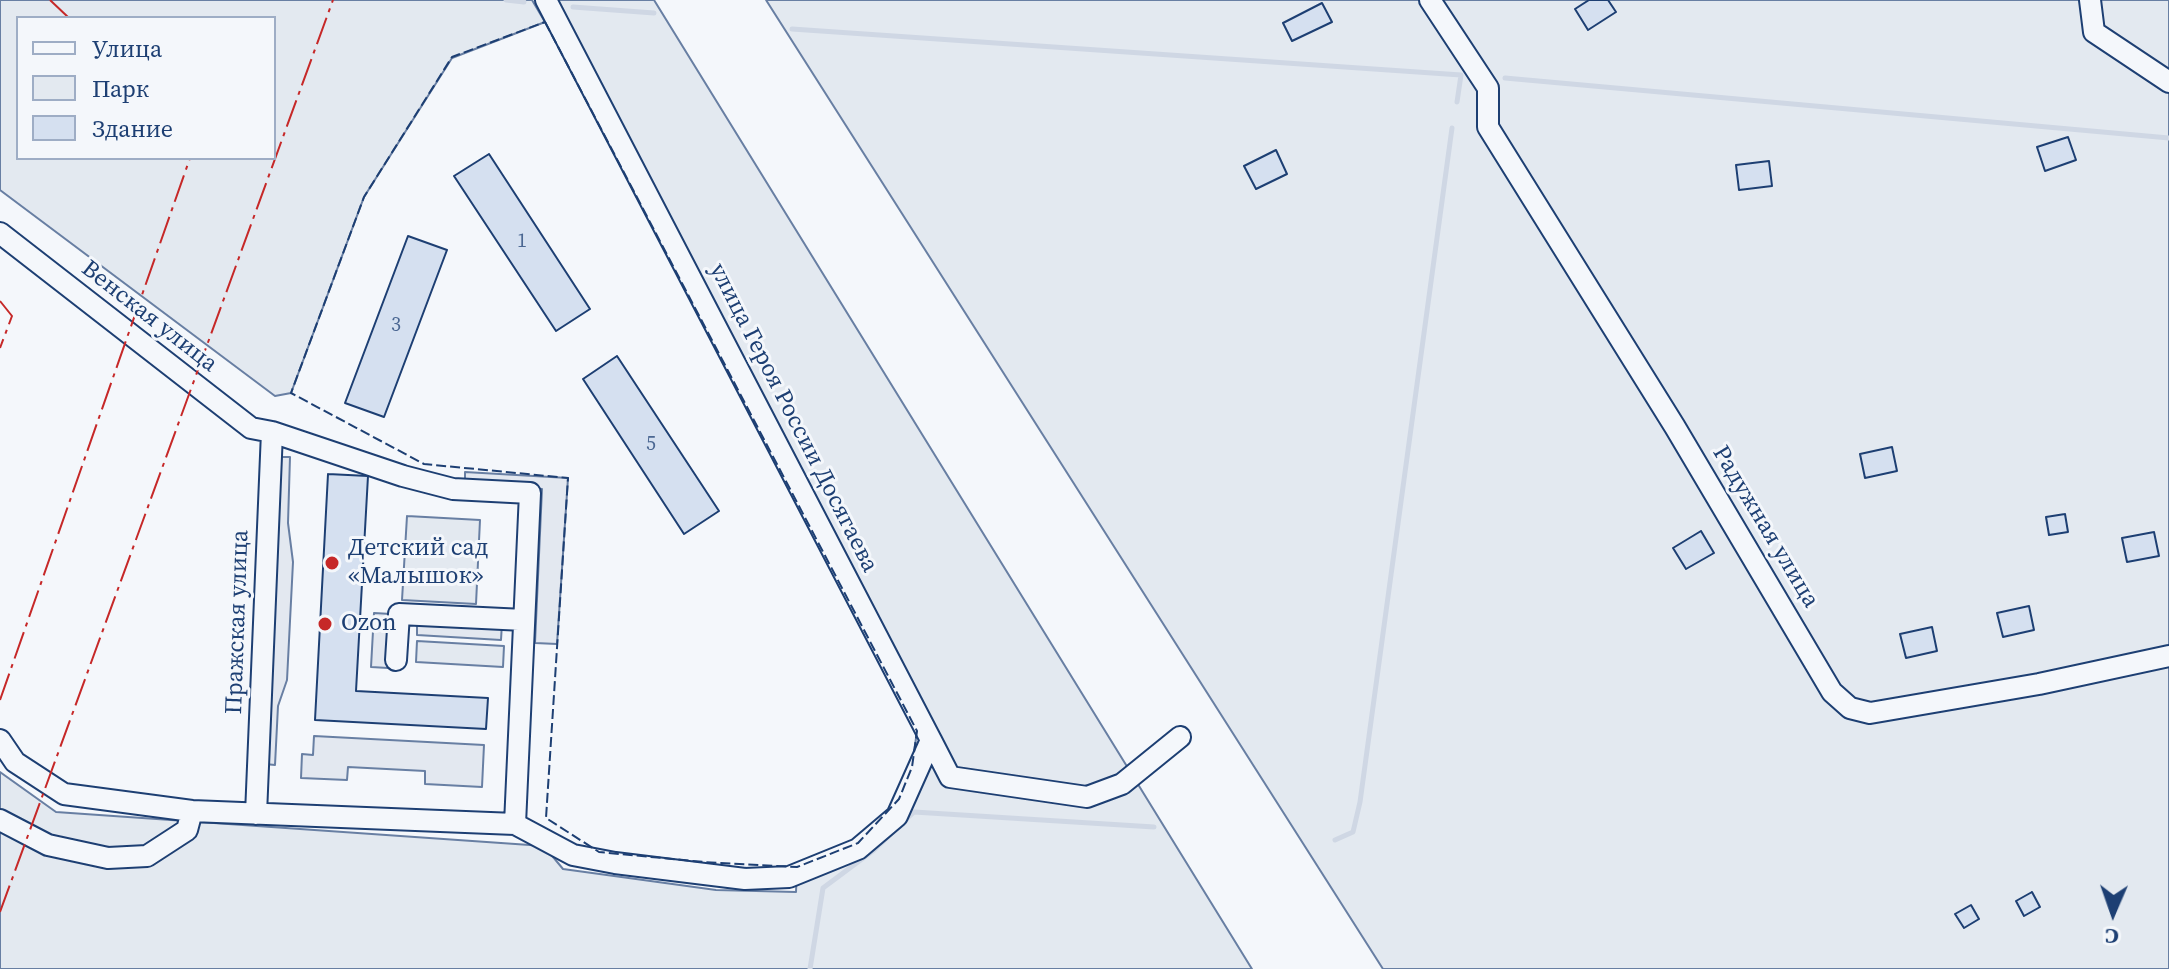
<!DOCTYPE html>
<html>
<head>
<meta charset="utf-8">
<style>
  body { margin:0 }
  #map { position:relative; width:2169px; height:969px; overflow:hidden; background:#f4f7fb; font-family:"Source Serif 4",serif }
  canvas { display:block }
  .legend { position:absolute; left:16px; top:16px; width:260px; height:144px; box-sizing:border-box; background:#f4f7fb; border:2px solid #9eadc5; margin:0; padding:10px 14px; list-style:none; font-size:24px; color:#1d3f73 }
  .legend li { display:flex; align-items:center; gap:16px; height:40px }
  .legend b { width:40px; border:2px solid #9eadc5 }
  .north { position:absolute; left:2073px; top:873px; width:80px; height:80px; -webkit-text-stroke:6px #f4f7fb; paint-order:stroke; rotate:182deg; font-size:22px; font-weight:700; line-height:32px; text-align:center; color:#1d3f73 }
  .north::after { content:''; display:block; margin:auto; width:28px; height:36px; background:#1d3f73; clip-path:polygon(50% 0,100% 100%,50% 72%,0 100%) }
</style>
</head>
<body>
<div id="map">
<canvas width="2169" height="969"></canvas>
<ul class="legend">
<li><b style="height:10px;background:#f4f7fb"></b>Улица</li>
<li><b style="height:22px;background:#e3e9f0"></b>Парк</li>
<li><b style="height:22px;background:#d5e0f0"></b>Здание</li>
</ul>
<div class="north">С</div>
</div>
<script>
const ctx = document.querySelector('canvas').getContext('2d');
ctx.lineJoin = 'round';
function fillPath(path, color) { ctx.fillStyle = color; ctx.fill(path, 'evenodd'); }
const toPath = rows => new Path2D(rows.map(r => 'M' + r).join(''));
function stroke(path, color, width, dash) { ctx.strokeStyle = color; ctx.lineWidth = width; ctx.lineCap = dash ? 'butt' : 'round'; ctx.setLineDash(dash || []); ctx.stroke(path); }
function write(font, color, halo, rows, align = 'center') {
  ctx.font = font + ' "Source Serif 4",serif'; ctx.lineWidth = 6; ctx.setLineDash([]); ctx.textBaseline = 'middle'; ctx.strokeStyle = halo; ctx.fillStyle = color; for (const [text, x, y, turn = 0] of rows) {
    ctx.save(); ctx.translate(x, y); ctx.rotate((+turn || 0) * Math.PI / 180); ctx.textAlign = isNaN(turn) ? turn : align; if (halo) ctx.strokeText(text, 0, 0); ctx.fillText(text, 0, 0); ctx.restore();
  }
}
const green = toPath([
  [0,0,532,0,545,22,452,58,364,197,291,393,275,396,0,190,0,0],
  [18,18,274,18,274,158,18,158,18,18],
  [537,0,654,0,1252,969,0,969,0,772,56,812,544,846,563,869,716,890,796,892,797,867,858,843,899,799,912,767,917,731,537,0],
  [766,0,2169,0,2169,969,1383,969,766,0],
  [407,516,480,520,476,604,402,600,407,516],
  [417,641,504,646,503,667,416,662,417,641]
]);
const parking = toPath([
  [279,457,290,457,288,523,293,562,287,680,278,706,275,765,265,764,279,457],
  [465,472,568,478,557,644,535,643,542,489,465,485,465,472],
  [374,613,391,614,388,668,371,667,374,613],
  [417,618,502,623,501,640,417,635,417,618],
  [314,736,484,745,482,787,425,784,425,771,348,767,347,780,301,778,302,754,313,755,314,736]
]);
const stream = toPath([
  [506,0,524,2],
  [573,7,654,13],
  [792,29,1461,75,1457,102],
  [1505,78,2169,138],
  [902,823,914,812,1154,827],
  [1335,840,1353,832,1360,802,1452,128],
  [810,969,823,888,874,850,892,833]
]);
const building = toPath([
  [1589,0,1608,0,1616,12,1588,30,1575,9,1589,0],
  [1322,3,1332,22,1292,41,1283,23,1322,3],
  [2068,137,2076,160,2045,171,2037,147,2068,137],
  [1276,150,1287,174,1256,189,1244,166,1276,150],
  [489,154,590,309,556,331,454,176,489,154],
  [1769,161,1772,186,1739,190,1736,165,1769,161],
  [408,236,447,250,384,417,345,403,408,236],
  [617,356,719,511,684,534,583,379,617,356],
  [1892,447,1897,471,1865,478,1860,454,1892,447],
  [328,474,368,476,356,691,488,698,486,729,315,720,328,474],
  [2065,514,2068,532,2049,535,2046,517,2065,514],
  [1701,531,1714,553,1686,569,1673,548,1701,531],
  [2154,532,2159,556,2127,562,2122,538,2154,532],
  [2029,606,2034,630,2003,637,1997,613,2029,606],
  [1932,627,1937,651,1906,658,1900,634,1932,627],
  [2032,892,2040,907,2024,916,2016,901,2032,892],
  [1971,905,1979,919,1964,928,1955,914,1971,905]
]);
const minor = toPath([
  [1430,0,1488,88,1488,127,1675,427,1832,692,1850,708,1870,713,2039,684,2169,656],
  [2090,0,2094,32,2169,82],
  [0,233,251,428,272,432,403,476,453,489,530,493,515,824],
  [396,660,399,614,524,620],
  [0,740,15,762,64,794,192,811,515,824,573,855,615,863,745,879,789,877,858,849,897,816,931,740,546,0],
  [931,740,950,777,1087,797,1122,784,1180,737],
  [256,814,272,432],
  [0,820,48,845,108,858,147,856,187,830,192,811]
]);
const fence = toPath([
  [545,22,917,731,912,767,899,799,858,843,797,867,704,862,599,852,546,818,568,478,424,464,291,393,364,197,452,57,545,22]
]);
const power = toPath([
  [50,0,69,18],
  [0,301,12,316,0,348],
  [0,700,190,158],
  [0,912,333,0]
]);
const markers = [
  [332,563,8,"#c62828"],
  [325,624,8,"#c62828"]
];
const numberNames = [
  ["1",522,242],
  ["3",396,326],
  ["5",651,445]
];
const streetNames = [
  ["Венская улица",149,317,38],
  ["улица Героя России Досягаева",793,418,63],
  ["Радужная улица",1765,527,59],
  ["Пражская улица",238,622,-88]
];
const poiNames = [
  ["Детский сад",348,549],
  ["«Малышок»",348,577],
  ["Ozon",341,624]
];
fillPath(green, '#e3e9f0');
stroke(green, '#687fa3', 2);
fillPath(parking, '#e3e8f0');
stroke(parking, '#687fa3', 2);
stroke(stream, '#cfd7e4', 5);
fillPath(building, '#d5e0f0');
stroke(building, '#1d3f73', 2);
stroke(minor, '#1d3f73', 24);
stroke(minor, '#f4f7fb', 20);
stroke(fence, '#1d3f73', 2, [10, 4]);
stroke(power, '#c62828', 2, [28, 6, 4, 6]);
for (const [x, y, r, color] of markers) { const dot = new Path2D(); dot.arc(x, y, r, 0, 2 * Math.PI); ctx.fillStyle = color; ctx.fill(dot); stroke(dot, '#f4f7fb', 3); }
write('20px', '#4b6792', null, numberNames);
write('24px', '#1d3f73', '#f4f7fb', streetNames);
write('24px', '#1d3f73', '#f4f7fb', poiNames, 'left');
</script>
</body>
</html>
